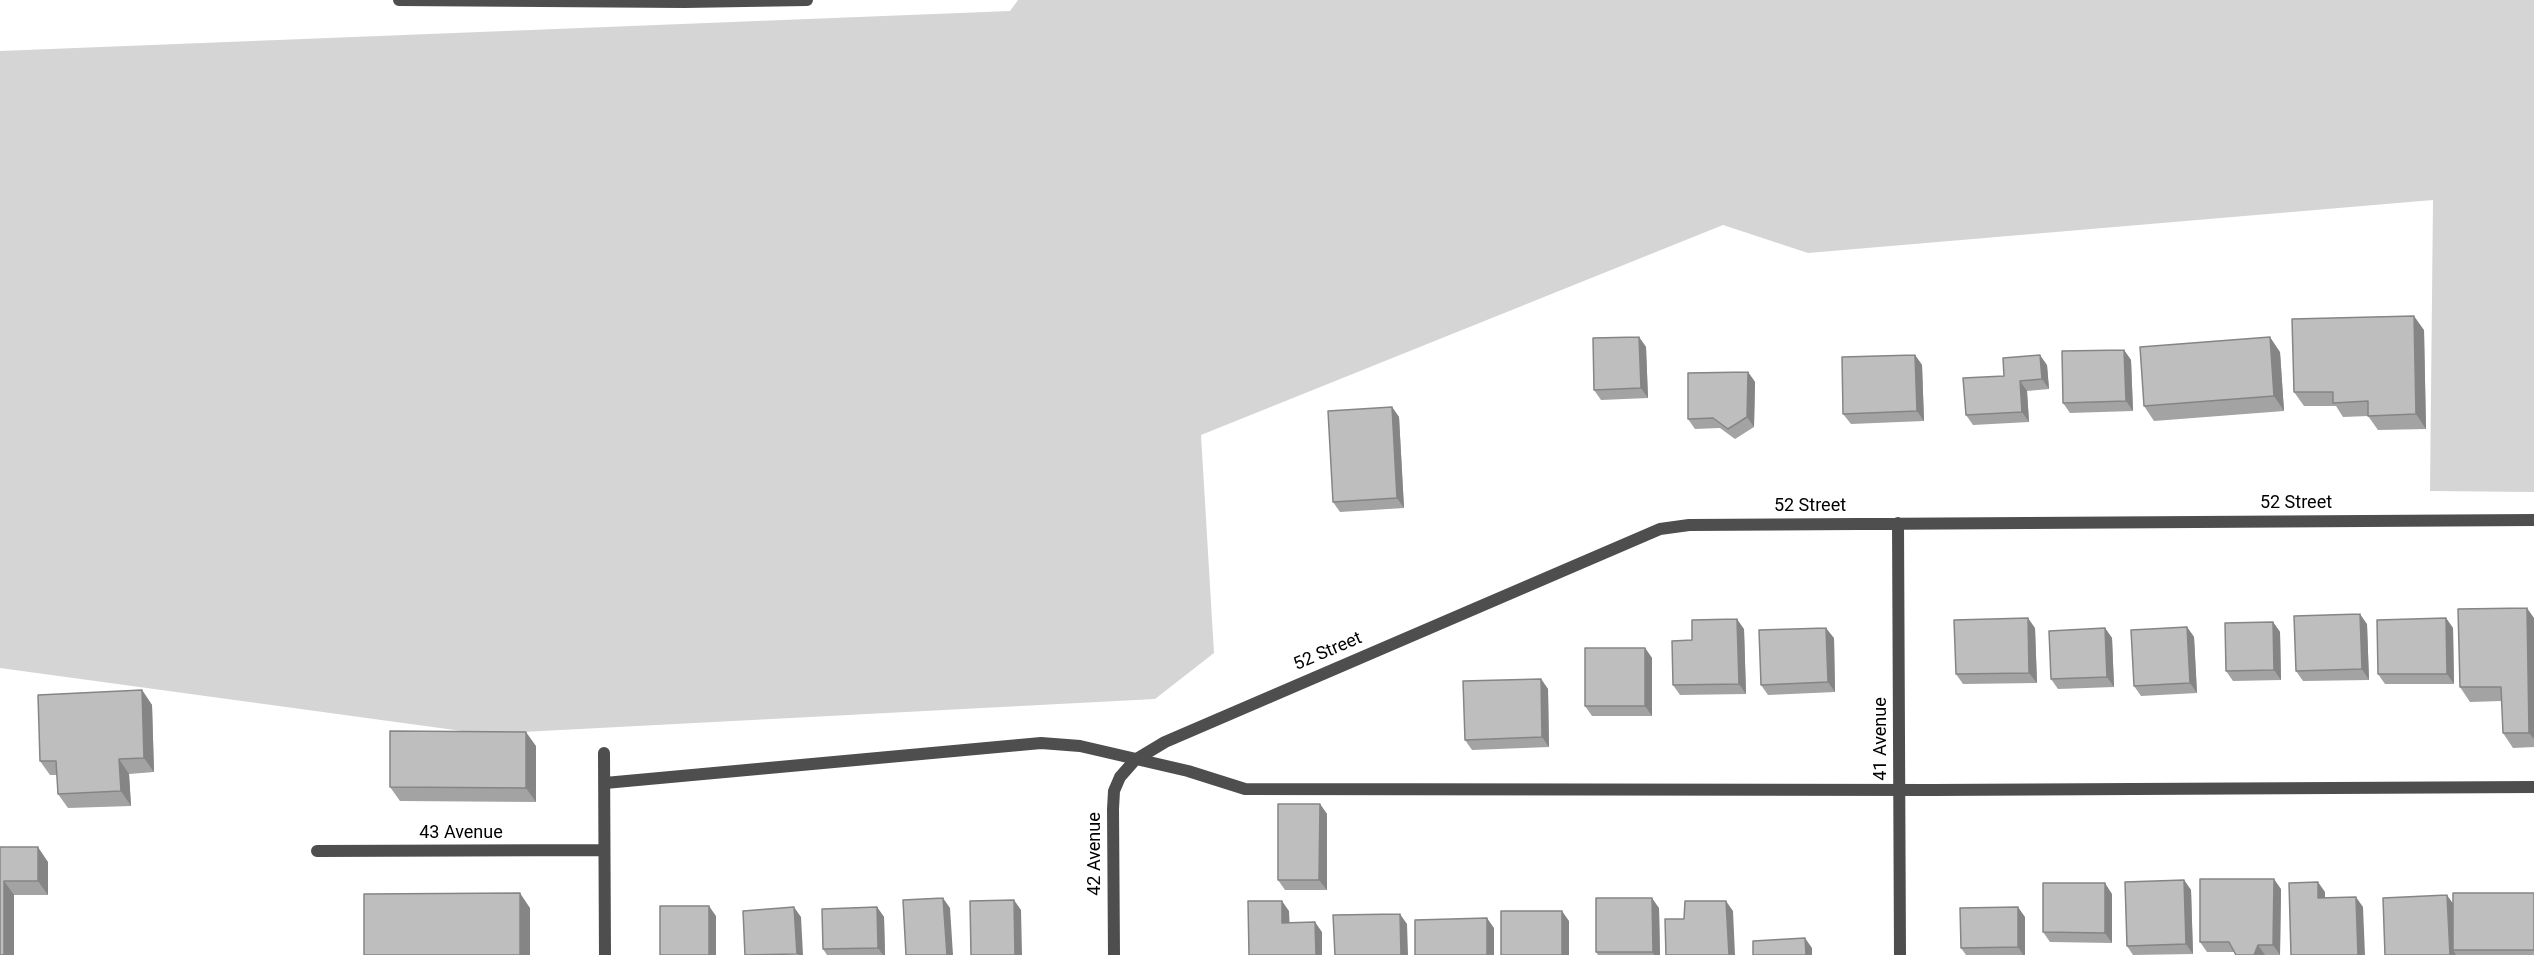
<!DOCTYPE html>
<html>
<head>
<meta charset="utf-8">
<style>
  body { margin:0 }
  canvas { display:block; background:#fff }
</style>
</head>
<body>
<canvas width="2534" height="955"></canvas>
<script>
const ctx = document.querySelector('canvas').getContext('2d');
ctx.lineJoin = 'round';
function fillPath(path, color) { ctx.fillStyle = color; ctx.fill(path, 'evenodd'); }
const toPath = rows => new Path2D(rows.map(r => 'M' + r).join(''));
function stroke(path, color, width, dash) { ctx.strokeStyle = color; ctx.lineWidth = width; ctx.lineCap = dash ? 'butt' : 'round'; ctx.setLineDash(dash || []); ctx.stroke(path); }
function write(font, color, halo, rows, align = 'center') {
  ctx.font = font + ' Roboto,sans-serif'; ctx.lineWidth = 4.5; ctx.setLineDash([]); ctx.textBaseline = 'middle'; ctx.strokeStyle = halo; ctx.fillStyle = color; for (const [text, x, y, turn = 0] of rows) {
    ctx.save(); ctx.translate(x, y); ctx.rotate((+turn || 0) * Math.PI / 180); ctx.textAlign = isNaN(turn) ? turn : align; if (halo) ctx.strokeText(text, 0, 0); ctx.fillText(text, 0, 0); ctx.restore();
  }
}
const green = toPath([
  [1018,0,2534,0,2534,492,2430,491,2433,200,1808,253,1723,225,1201,435,1214,653,1155,699,484,734,0,668,0,51,1010,11]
]);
const lane = toPath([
  [399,0,684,2,807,0],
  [605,783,1041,743,1080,746,1188,771,1245,789,1933,790,2534,787]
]);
const street = toPath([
  [1898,523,1900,955],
  [604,753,605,955],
  [317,851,604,850],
  [1114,955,1113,809,1114,791,1120,777,1135,760,1165,742,1660,529,1689,525,2534,520]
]);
const wall = toPath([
  [2424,330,2426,429,2378,430,2368,416,2343,417,2336,406,2304,406,2294,392],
  [1639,337,1646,347,1648,398,1601,400,1594,390],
  [2124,350,2131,360,2133,411,2070,413,2063,403],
  [2280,352,2284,411,2154,421,2144,406],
  [1915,355,1922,365,1924,421,1851,424,1843,414],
  [2047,365,2049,389,2027,391,2029,422,1973,425,1966,415,2004,376],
  [1748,372,1755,382,1754,427,1735,439,1720,428,1695,429,1688,419],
  [1392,407,1399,417,1404,508,1340,512,1333,502],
  [2446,618,2453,628,2454,684,2385,684,2378,674],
  [2534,618,2534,747,2513,748,2503,733,2502,701,2470,702,2460,687],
  [2273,622,2280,632,2281,680,2233,681,2226,671],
  [2367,624,2369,680,2303,681,2296,671],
  [2187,627,2194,637,2197,693,2141,696,2134,686],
  [2035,628,2037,683,1963,684,1956,674],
  [2105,628,2112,638,2114,687,2058,689,2051,679],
  [1744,629,1746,694,1680,695,1673,685,1692,640],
  [1834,638,1835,692,1768,695,1761,685],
  [1645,648,1652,658,1652,716,1592,716,1585,706],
  [1541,679,1548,689,1549,747,1472,750,1465,740],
  [142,690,152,705,154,772,129,774,131,806,68,808,58,794,57,775,50,775,40,761],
  [536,746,536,802,400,801,390,787],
  [1320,804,1327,814,1327,890,1285,890,1278,880],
  [0,847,48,862,48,895,14,895,14,955,0,955],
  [2184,880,2191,890,2193,954,2133,955,2127,946],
  [2281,889,2280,955,2236,955,2234,952,2207,952,2200,942],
  [2534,893,2534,955,2385,955,2453,903],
  [2112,894,2112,943,2050,942,2043,932],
  [877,907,884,917,885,955,827,955,823,949],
  [1659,908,1660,955,1598,955,1596,952],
  [2025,917,2025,955,1966,955,1961,948]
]);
const shadedWall = toPath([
  [2414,316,2424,330,2426,429,2416,414],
  [1639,337,1646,347,1648,398,1641,388],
  [2270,337,2280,352,2284,411,2274,396],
  [2124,350,2131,360,2133,411,2126,401],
  [1915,355,1922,365,1924,421,1917,411],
  [2040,355,2047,365,2049,389,2042,379],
  [1748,372,1755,382,1754,427,1747,417],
  [2020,381,2027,391,2029,422,2022,412],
  [1392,407,1399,417,1404,508,1397,498],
  [2527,608,2534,618,2534,739,2529,733],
  [2360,614,2367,624,2369,680,2362,669],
  [2028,618,2035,628,2037,683,2029,673],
  [2446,618,2453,628,2454,684,2447,674],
  [1737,619,1744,629,1746,694,1739,684],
  [2273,622,2280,632,2281,680,2274,670],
  [2187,627,2194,637,2197,693,2190,683],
  [1826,628,1834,638,1835,692,1828,682],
  [2105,628,2112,638,2114,687,2107,677],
  [1645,648,1652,658,1652,716,1645,706],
  [1541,679,1548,689,1549,747,1542,737],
  [142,690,152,705,154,772,144,758],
  [526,732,536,746,536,802,526,788],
  [119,759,129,774,131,806,121,791],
  [1320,804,1327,814,1327,890,1319,880],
  [38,847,48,862,48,895,38,881],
  [2274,879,2281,889,2280,955,2273,945],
  [2184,880,2191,890,2193,954,2186,944],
  [4,881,14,895,14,955,4,955],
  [2318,882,2325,892,2325,908,2318,898],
  [2105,883,2112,894,2112,943,2105,933],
  [520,893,530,908,530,955,520,955],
  [2447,895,2454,905,2453,950,2456,955,2450,955],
  [2356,897,2363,907,2365,955,2358,955],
  [943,898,950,908,953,955,947,955],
  [1652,898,1659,908,1660,955,1654,955,1653,952],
  [1014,900,1021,910,1022,955,1015,955],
  [1282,901,1289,911,1290,933,1282,923],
  [1726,901,1733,911,1735,955,1729,955],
  [709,906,716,916,716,955,709,955],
  [794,907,801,917,803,955,798,955,797,954],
  [877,907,884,917,885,955,883,955,878,948],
  [2018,907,2025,917,2025,955,2023,955,2018,947],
  [1562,911,1569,921,1569,955,1562,955],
  [1400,914,1407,924,1408,955,1401,955],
  [1487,918,1494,928,1494,955,1487,955],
  [1315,922,1322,932,1322,955,1316,955],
  [1805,938,1812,948,1812,955,1806,955],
  [2258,945,2265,955,2254,955]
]);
const building = toPath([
  [2414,316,2416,414,2368,416,2368,401,2333,403,2333,392,2294,392,2292,319,2414,316],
  [1639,337,1641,388,1594,390,1593,338,1639,337],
  [2270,337,2274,396,2144,406,2140,347,2270,337],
  [2124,350,2126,401,2063,403,2062,351,2124,350],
  [1915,355,1917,411,1843,414,1842,357,1915,355],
  [2040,355,2042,379,2020,381,2022,412,1966,415,1963,378,2004,376,2003,358,2040,355],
  [1748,372,1747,417,1728,429,1713,418,1688,419,1688,373,1748,372],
  [1392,407,1397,498,1333,502,1328,411,1392,407],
  [2527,608,2529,733,2503,733,2501,687,2460,687,2458,609,2527,608],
  [2360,614,2362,669,2296,671,2294,616,2360,614],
  [2028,618,2029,673,1956,674,1954,620,2028,618],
  [2446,618,2447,674,2378,674,2377,620,2446,618],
  [1737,619,1739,684,1673,685,1672,641,1692,640,1692,620,1737,619],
  [2273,622,2274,670,2226,671,2225,623,2273,622],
  [2187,627,2190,683,2134,686,2131,630,2187,627],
  [1826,628,1828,682,1761,685,1759,630,1826,628],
  [2105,628,2107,677,2051,679,2049,631,2105,628],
  [1585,648,1645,648,1645,706,1585,706,1585,648],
  [1541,679,1542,737,1465,740,1463,681,1541,679],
  [142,690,144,758,119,759,121,791,58,794,56,761,40,761,38,695,142,690],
  [390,731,526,732,526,788,390,787,390,731],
  [1278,804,1320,804,1319,880,1278,880,1278,804],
  [0,847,38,847,38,881,4,881,4,955,0,955,0,847],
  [2200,879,2274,879,2273,945,2258,945,2254,955,2236,955,2229,942,2200,942,2200,879],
  [2184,880,2186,944,2127,946,2125,882,2184,880],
  [2318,882,2318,898,2356,897,2358,955,2291,955,2289,883,2318,882],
  [2043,883,2105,883,2105,933,2043,932,2043,883],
  [520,893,520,955,364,955,364,894,520,893],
  [2453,893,2534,893,2534,950,2453,950,2453,893],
  [2447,895,2450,955,2385,955,2383,898,2447,895],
  [943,898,947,955,906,955,903,900,943,898],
  [1596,898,1652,898,1653,952,1596,952,1596,898],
  [1014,900,1015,955,971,955,970,901,1014,900],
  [1248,901,1282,901,1282,923,1315,922,1316,955,1249,955,1248,901],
  [1685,901,1726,901,1729,955,1666,955,1665,919,1684,919,1685,901],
  [660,906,709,906,709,955,660,955,660,906],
  [794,907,797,954,745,955,743,911,794,907],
  [877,907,878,948,823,949,822,909,877,907],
  [2018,907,2018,947,1961,948,1960,908,2018,907],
  [1501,911,1562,911,1562,955,1501,955,1501,911],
  [1400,914,1401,955,1335,955,1333,915,1400,914],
  [1487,918,1487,955,1415,955,1415,920,1487,918],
  [1805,938,1806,955,1753,955,1753,941,1805,938]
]);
const streetNames = [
  ["52 Street",2296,503],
  ["52 Street",1810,506],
  ["52 Street",1328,652,-23],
  ["41 Avenue",1881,739,-90],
  ["43 Avenue",461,833],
  ["42 Avenue",1095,854,-90]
];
fillPath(green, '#d5d5d5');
stroke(lane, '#4e4e4e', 12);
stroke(street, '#4e4e4e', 12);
fillPath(wall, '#a3a3a3');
fillPath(shadedWall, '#858585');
fillPath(building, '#bebebe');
stroke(building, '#858585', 1.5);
write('18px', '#000', '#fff', streetNames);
</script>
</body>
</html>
